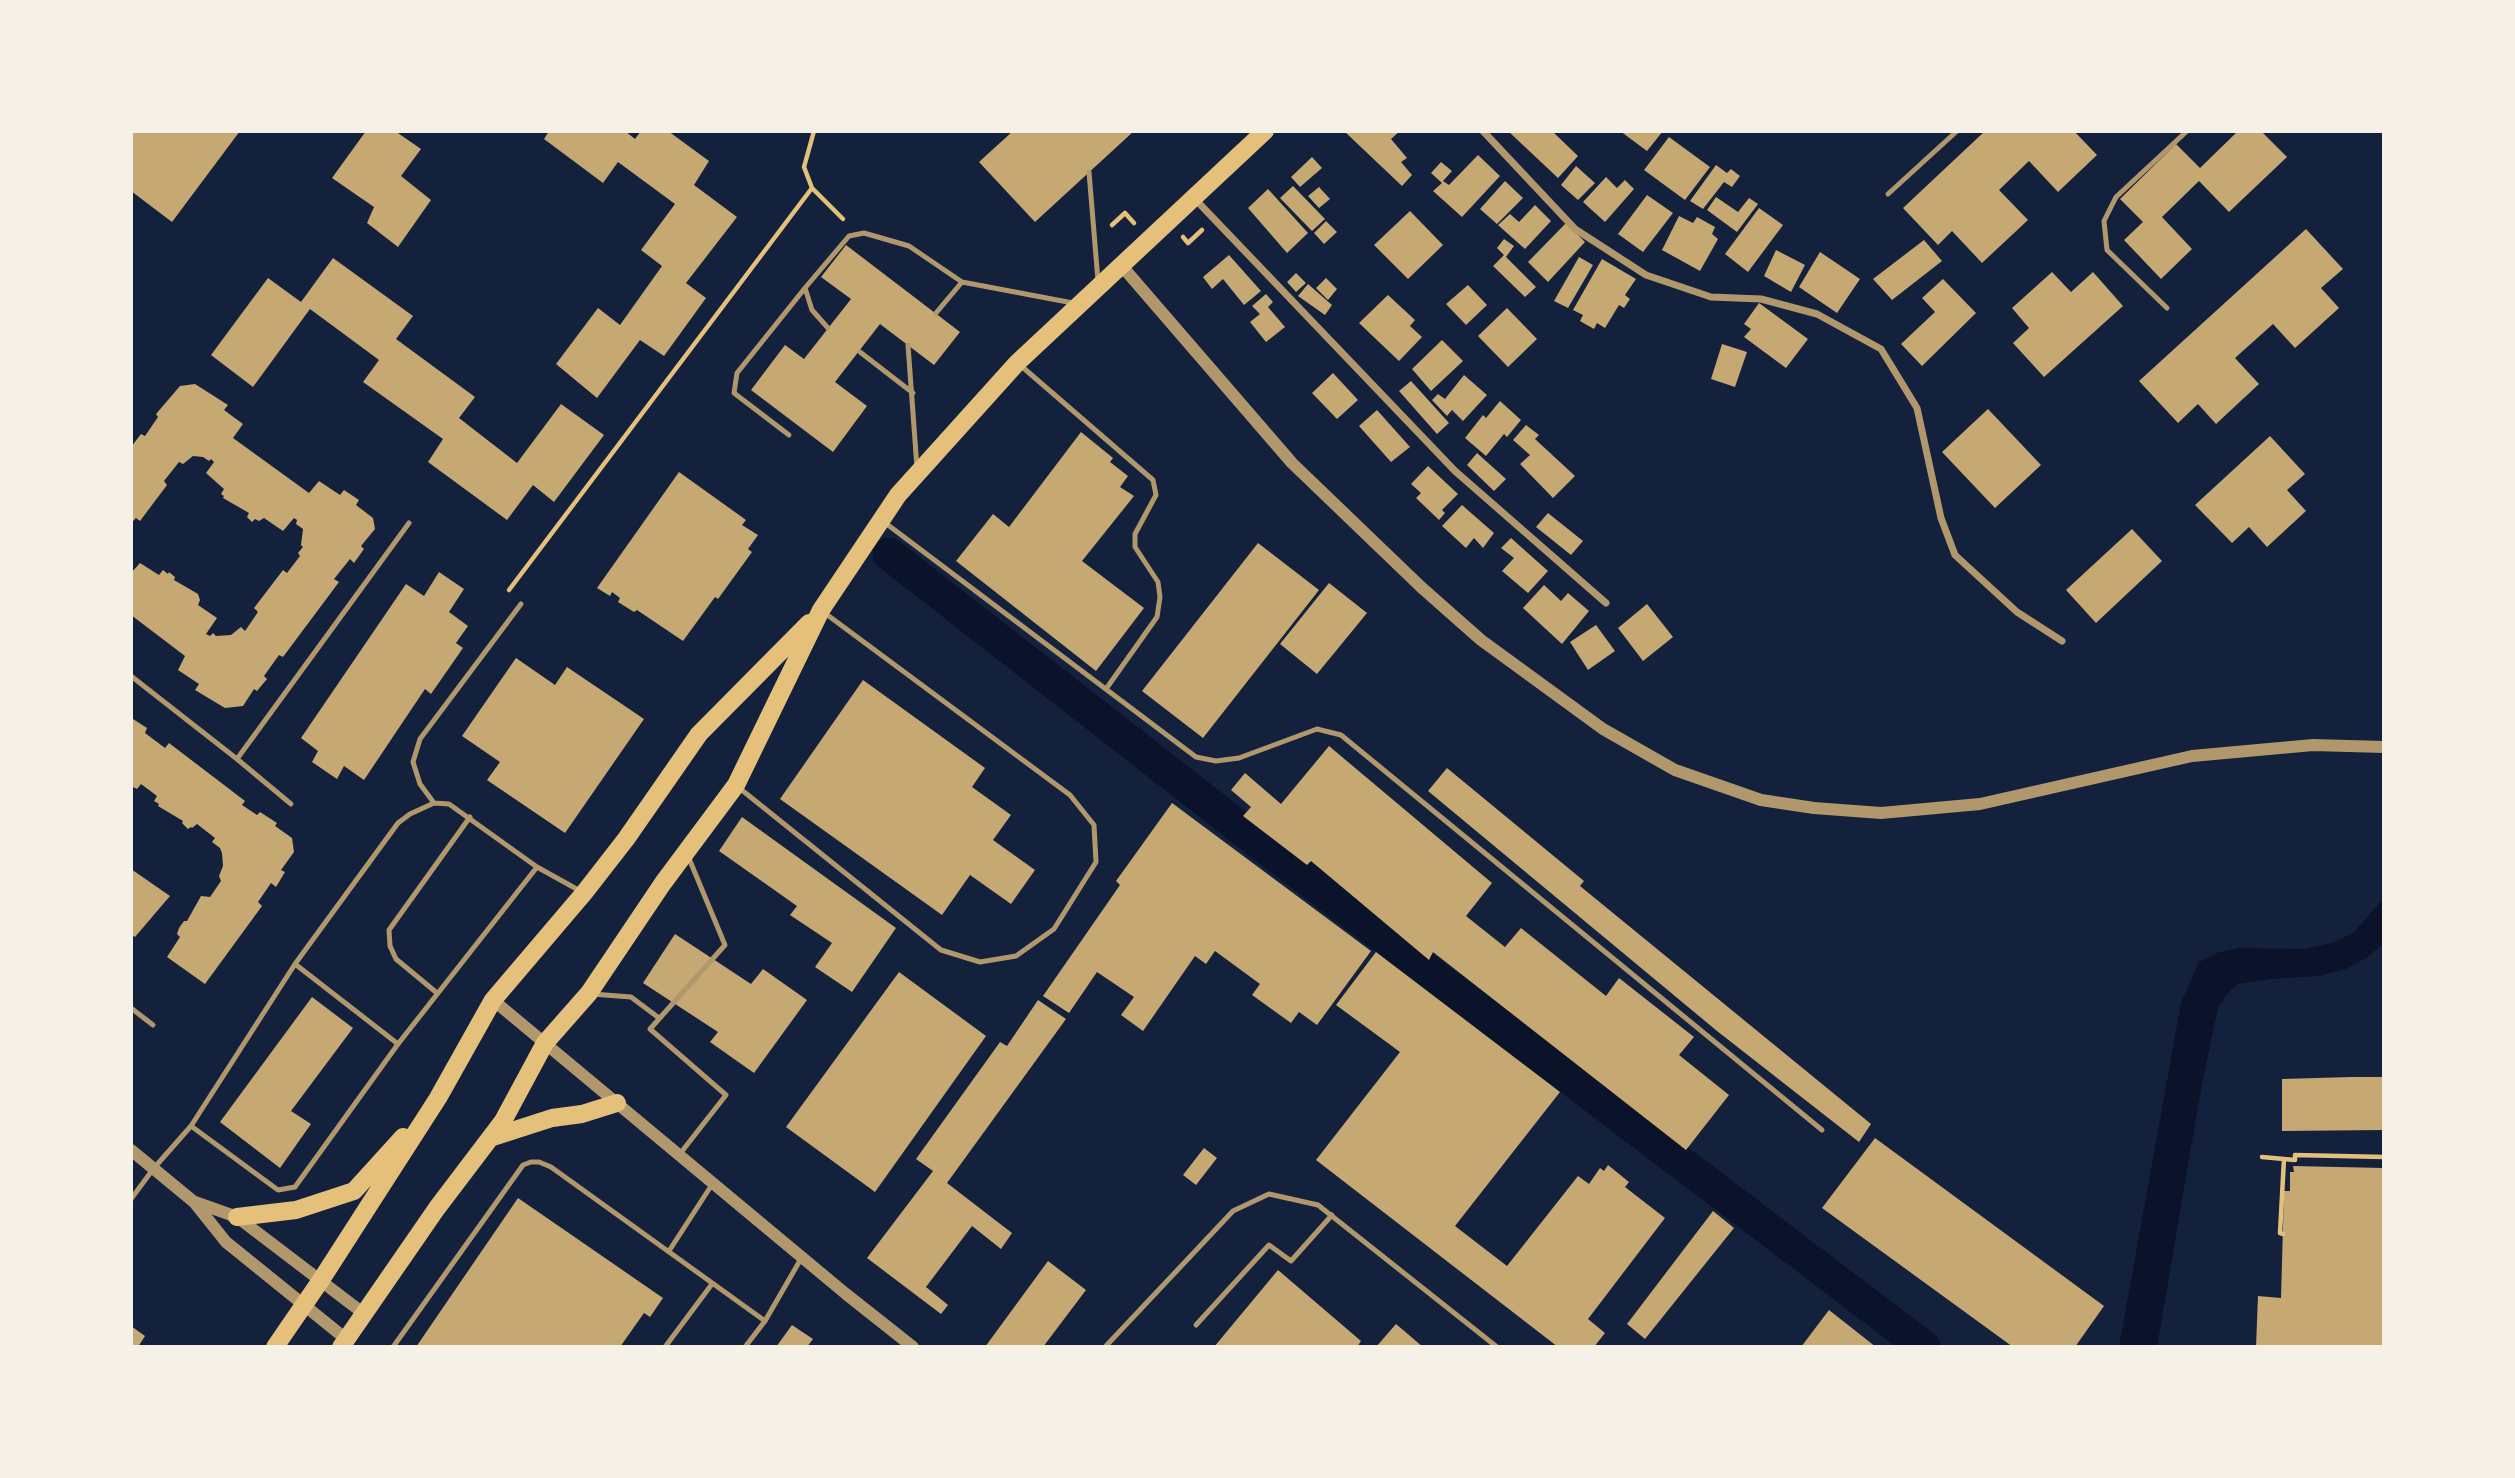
<!DOCTYPE html>
<html>
<head>
<meta charset="utf-8">
<style>
  body { margin:0 }
  #map { position:relative; width:2515px; height:1478px; overflow:hidden; background:#14213d; font-family:"Noto Sans",sans-serif }
  canvas { display:block }
  .frame { position:absolute; inset:0; border:133px solid #f6f1e7; pointer-events:none }
</style>
</head>
<body>
<div id="map">
<canvas width="2515" height="1478"></canvas>
<div class="frame"></div>
</div>
<script>
const ctx = document.querySelector('canvas').getContext('2d');
ctx.lineJoin = 'round';
function fillPath(path, color) { ctx.fillStyle = color; ctx.fill(path, 'evenodd'); }
const toPath = rows => new Path2D(rows.map(r => 'M' + r).join(''));
function stroke(path, color, width, dash) { ctx.strokeStyle = color; ctx.lineWidth = width; ctx.lineCap = dash ? 'butt' : 'round'; ctx.setLineDash(dash || []); ctx.stroke(path); }
const water = toPath([
  [2384,898,2384,943,2366,958,2346,969,2319,976,2271,979,2238,984,2227,994,2218,1008,2201,1089,2157,1347,2119,1347,2181,1003,2199,962,2219,952,2240,948,2305,949,2335,942,2354,932]
]);
const canal = toPath([
  [889,554,1266,848,1924,1347]
]);
const building = toPath([
  [131,131,240,131,172,222,131,191],
  [366,131,395,131,421,149,401,176,431,200,398,247,367,223,374,207,332,178],
  [549,131,625,131,635,139,641,131,668,131,709,161,694,185,737,217,686,283,706,298,664,356,640,340,597,398,556,364,598,308,620,325,662,266,641,250,675,204,618,162,603,183,544,139],
  [1013,131,1134,131,1035,222,979,162],
  [1344,131,1400,131,1391,139,1407,158,1401,162,1412,175,1402,186],
  [1508,131,1552,131,1578,156,1558,178],
  [1620,131,1663,131,1647,151],
  [1985,131,2074,131,2097,155,2058,192,2029,161,1999,190,2028,220,1982,263,1952,231,1938,245,1903,208],
  [2238,131,2261,131,2287,157,2229,212,2199,181,2162,217,2192,249,2161,279,2124,240,2143,222,2120,199,2176,144,2200,168],
  [1669,137,1710,167,1685,200,1644,170],
  [1478,155,1500,176,1462,217,1433,191,1442,183,1431,173,1441,162,1452,171,1443,181,1449,185],
  [1312,157,1322,168,1300,187,1291,177],
  [1716,165,1727,173,1731,169,1740,176,1732,187,1724,182,1703,209,1690,201],
  [1576,166,1595,183,1578,200,1561,185],
  [1606,177,1617,188,1625,180,1634,189,1605,222,1583,202],
  [1505,181,1523,198,1497,224,1480,209],
  [1293,186,1325,219,1312,231,1280,198],
  [1319,187,1330,199,1319,208,1308,196],
  [1268,189,1308,233,1287,253,1248,208],
  [1647,195,1673,213,1643,252,1618,234],
  [1716,197,1738,212,1749,198,1758,204,1737,232,1707,210],
  [1535,205,1551,221,1525,249,1498,225,1510,214,1519,222],
  [1759,208,1783,225,1748,272,1725,254],
  [1410,211,1443,245,1408,279,1374,245],
  [1679,216,1693,223,1697,217,1715,227,1712,234,1718,239,1700,271,1662,250],
  [1326,221,1337,232,1324,244,1314,233],
  [1566,223,1585,242,1548,282,1528,262],
  [2306,229,2343,269,2321,288,2339,308,2295,348,2273,324,2235,358,2259,384,2216,424,2198,404,2178,423,2139,381],
  [1504,239,1514,246,1506,257,1536,287,1525,297,1493,266,1504,255,1497,248],
  [1924,240,1942,261,1892,300,1873,279],
  [846,245,960,332,934,365,880,324,835,382,867,406,833,452,751,390,785,345,804,359,851,299,821,277],
  [1776,250,1805,265,1791,292,1764,276],
  [1820,252,1860,279,1837,313,1799,287],
  [1229,255,1261,291,1244,305,1223,279,1212,289,1203,277],
  [1579,257,1593,265,1568,308,1554,301],
  [333,258,413,316,396,339,475,397,459,418,517,463,561,404,604,435,554,502,533,485,507,520,428,462,443,439,363,382,379,360,310,309,253,387,211,355,268,278,301,302],
  [1602,259,1636,279,1625,295,1630,299,1624,308,1619,305,1605,328,1597,323,1594,329,1580,321,1583,315,1573,310],
  [2052,272,2071,292,2093,272,2123,306,2044,377,2013,343,2029,328,2012,308],
  [1296,273,1306,283,1296,292,1287,282],
  [1326,278,1337,289,1328,300,1316,288],
  [1943,279,1976,313,1922,366,1901,344,1935,312,1922,298],
  [1308,284,1332,305,1325,315,1298,296],
  [1468,285,1487,305,1466,325,1446,304],
  [1266,294,1273,302,1268,307,1285,327,1266,342,1250,322,1260,314,1252,306],
  [1388,295,1415,320,1410,326,1422,337,1399,361,1359,323],
  [1759,303,1808,339,1786,368,1744,337,1751,329,1744,324],
  [1507,308,1537,339,1508,367,1478,336],
  [1442,340,1463,361,1431,391,1412,369],
  [1722,344,1747,352,1735,387,1711,379],
  [1333,373,1358,400,1337,419,1312,393],
  [1464,375,1487,395,1463,421,1452,410,1447,416,1432,400,1438,394,1445,399],
  [1411,381,1449,423,1437,434,1399,391],
  [195,384,228,405,224,410,243,424,233,438,309,493,319,481,340,495,344,490,359,500,356,505,373,518,375,529,361,546,364,549,354,563,350,559,334,579,339,582,283,657,279,655,264,676,267,679,257,691,254,689,243,706,225,708,195,690,199,684,178,670,185,656,131,615,131,573,140,563,159,575,163,570,168,574,169,572,175,577,174,580,198,594,200,600,198,605,217,618,206,634,210,636,213,633,216,636,231,635,241,627,245,631,258,612,254,608,283,570,287,573,300,556,298,553,303,547,301,545,303,529,296,524,297,520,294,518,283,531,264,518,259,521,255,519,252,522,247,517,249,513,223,498,224,496,221,494,224,489,206,473,214,462,211,459,209,461,203,457,193,456,183,464,179,462,164,481,167,485,140,521,136,518,131,523,131,447,141,434,145,436,158,417,156,414,180,386],
  [1500,401,1521,420,1507,437,1504,434,1486,456,1465,438,1483,415,1486,418],
  [1988,409,2041,465,1995,508,1942,452],
  [1377,410,1410,447,1391,462,1359,426],
  [1526,425,1539,435,1535,439,1575,476,1553,498,1520,464,1530,455,1513,440],
  [1081,432,1113,458,1110,462,1128,476,1120,487,1134,496,1082,561,1144,608,1096,671,956,561,993,514,1009,527],
  [2270,436,2305,474,2287,490,2306,511,2267,547,2249,527,2232,543,2195,505],
  [1477,453,1506,479,1494,491,1467,465],
  [1428,466,1458,494,1442,510,1445,513,1439,520,1416,498,1421,493,1411,484],
  [679,472,746,520,742,525,758,535,748,549,752,552,718,599,715,597,683,641,637,610,634,612,618,602,620,598,612,592,610,596,597,588],
  [1462,505,1494,533,1483,548,1474,538,1466,548,1442,526],
  [1548,513,1583,541,1571,555,1536,527],
  [2132,529,2162,561,2096,623,2066,590],
  [1511,538,1548,571,1528,593,1502,571,1514,558,1501,548],
  [1258,543,1319,590,1203,738,1142,691],
  [439,572,464,589,449,612,468,626,456,643,463,648,431,694,425,689,364,780,344,766,337,779,312,762,318,751,301,738,406,584,424,596],
  [1329,583,1367,613,1317,674,1280,644],
  [1544,585,1561,601,1568,593,1589,611,1562,644,1523,608],
  [1647,604,1673,637,1643,661,1618,628],
  [1596,625,1615,651,1588,670,1570,642],
  [516,658,555,685,567,667,644,719,565,833,487,780,500,762,462,736],
  [863,680,985,768,972,787,1011,815,993,840,1035,870,1011,904,970,875,942,915,780,799],
  [133,719,147,728,145,733,165,748,169,743,245,801,242,805,257,815,260,812,277,823,275,826,292,838,294,852,281,870,285,872,276,887,271,883,258,902,262,906,205,984,167,957,180,937,177,934,179,928,184,921,187,921,201,896,210,897,221,881,219,876,223,866,222,853,220,848,212,842,215,838,197,824,192,828,191,827,188,829,182,823,183,821,158,806,159,804,154,801,157,796,141,784,137,789,131,786,131,721],
  [1329,746,1492,883,1466,916,1505,947,1521,928,1606,996,1619,978,1694,1037,1679,1055,1729,1095,1686,1150,1433,952,1429,960,1311,861,1307,865,1243,816,1251,807,1231,790,1245,773,1281,804],
  [1447,768,1584,881,1580,886,1871,1124,1859,1142,1717,1031,1428,791],
  [1172,803,1371,951,1317,1025,1299,1012,1291,1023,1252,995,1260,984,1215,951,1206,964,1195,956,1143,1031,1121,1015,1134,997,1097,972,1069,1013,1043,996,1120,885,1116,881],
  [742,817,896,928,852,992,815,967,832,943,790,915,797,906,719,851],
  [131,869,170,896,135,937,131,935],
  [675,934,751,984,763,969,807,1000,754,1073,710,1042,718,1032,643,983],
  [1376,952,1560,1092,1455,1226,1507,1266,1578,1176,1589,1184,1600,1168,1604,1171,1608,1165,1629,1182,1625,1187,1665,1218,1588,1319,1605,1333,1594,1347,1558,1347,1316,1160,1400,1052,1336,1005],
  [899,972,986,1036,875,1192,786,1127],
  [312,997,353,1028,291,1111,311,1124,280,1168,220,1122],
  [1038,1000,1066,1019,947,1183,1012,1233,1001,1249,972,1226,926,1287,948,1305,941,1314,867,1258,933,1171,916,1159,1000,1042,1007,1046],
  [2351,1077,2384,1077,2384,1130,2282,1131,2282,1079],
  [1875,1138,2104,1306,2075,1347,2013,1347,1822,1208],
  [1204,1148,1217,1158,1196,1185,1183,1175],
  [2293,1166,2384,1168,2384,1347,2256,1347,2258,1296,2281,1298,2284,1191,2290,1191,2290,1172,2294,1172],
  [518,1198,663,1298,650,1317,644,1313,620,1347,416,1347],
  [1713,1211,1734,1228,1645,1339,1627,1324],
  [1048,1261,1086,1290,1043,1347,985,1347],
  [1278,1270,1361,1341,1357,1347,1214,1347],
  [1829,1310,1876,1347,1801,1347],
  [1396,1324,1423,1347,1376,1347],
  [792,1325,813,1339,807,1347,776,1347],
  [131,1326,145,1336,138,1347,131,1347]
]);
const path = toPath([
  [814,131,804,167,812,188,843,219],
  [1112,225,1125,213,1134,223],
  [1183,237,1188,243,1202,230],
  [509,590,812,188],
  [2262,1157,2284,1159,2280,1233,2283,1234],
  [2284,1159,2295,1160,2295,1155,2384,1157]
]);
const service = toPath([
  [1089,172,1098,281],
  [1888,194,1957,131],
  [2167,308,2107,250,2104,221,2116,197,2187,131],
  [936,313,962,282,1073,303],
  [828,328,812,310,805,288,849,236,864,233,909,246,962,282],
  [908,345,917,468],
  [860,352,913,393],
  [1020,365,1153,480,1156,495,1135,534,1135,547,1158,582,1160,597,1157,617,1106,689],
  [789,435,734,393,737,373,805,288],
  [884,522,1196,757,1216,761,1239,758,1317,729,1341,735,1822,1130],
  [131,676,237,759,409,523],
  [237,759,291,804],
  [738,787,941,950,980,962,1016,956,1054,929,1096,862,1094,825,1070,795,822,611],
  [434,803,420,784,413,762,420,739,521,604],
  [537,867,398,1044,295,1187,278,1190,191,1126,295,964,398,823,410,814,434,803,449,804,537,867,582,892],
  [295,964,398,1044],
  [437,993,396,959,390,946,389,930,470,817],
  [592,994,631,997,659,1018],
  [131,1008,153,1025],
  [679,1155,726,1095,650,1029,725,945,688,856],
  [131,1199,154,1168,191,1126],
  [669,1251,713,1183],
  [1196,1325,1269,1245,1291,1261,1332,1215],
  [393,1347,523,1165,531,1162,539,1162,551,1167,765,1321],
  [665,1347,712,1284],
  [745,1347,765,1321,802,1257],
  [1105,1347,1233,1211,1269,1194,1318,1205,1497,1347]
]);
const minor = toPath([
  [1483,131,1575,229,1646,275,1711,297,1761,299,1817,314,1881,349,1917,408,1941,518,1955,555,2017,612,2062,641],
  [1194,198,1455,471,1606,603]
]);
const tertiary = toPath([
  [1121,265,1292,463,1421,587,1481,640,1603,729,1675,770,1761,800,1814,808,1881,813,1980,804,2192,756,2313,745,2384,747],
  [493,1000,846,1294,913,1347],
  [131,1150,194,1202,226,1242,346,1339],
  [195,1202,237,1217,363,1313]
]);
const primary = toPath([
  [490,1138,552,1118,582,1114,617,1103],
  [237,1217,296,1210,354,1191,403,1137],
  [275,1347,321,1280,438,1098,493,1000,584,893,626,839,699,734,809,623],
  [341,1347,437,1208,503,1121,545,1043,589,993,663,883,736,785,821,610,898,495,1017,363,1265,131]
]);
fillPath(water, '#0b132b');
stroke(canal, '#0b132b', 33);
fillPath(building, '#c6a872');
stroke(path, '#e5c07b', 4.5);
stroke(service, '#b1986c', 5);
stroke(minor, '#b1986c', 7);
stroke(tertiary, '#b1986c', 12);
stroke(primary, '#e5c07b', 18);
</script>
</body>
</html>
